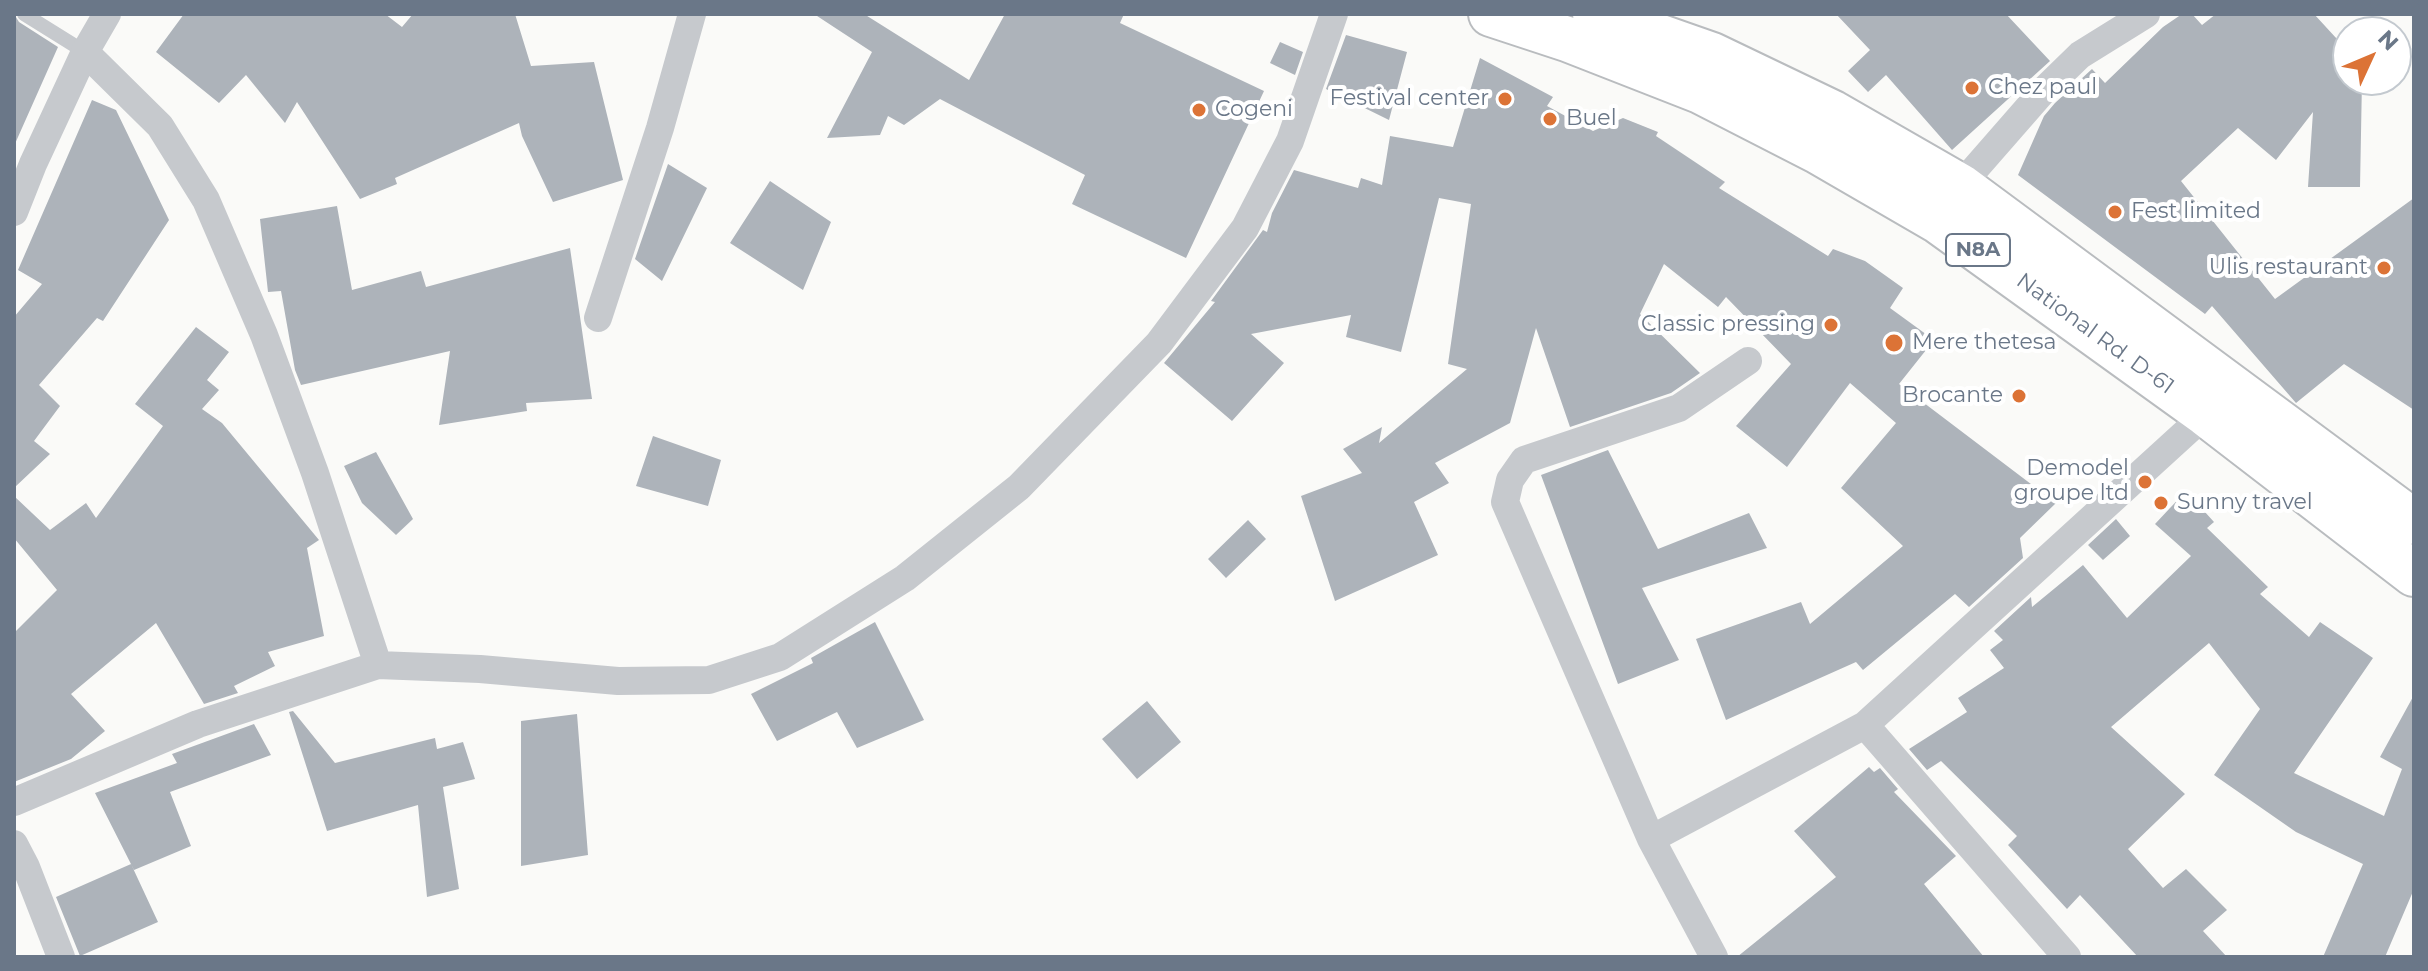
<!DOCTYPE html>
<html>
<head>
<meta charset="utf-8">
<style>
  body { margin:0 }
  #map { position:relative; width:2428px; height:971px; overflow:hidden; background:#fafaf8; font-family:Montserrat,sans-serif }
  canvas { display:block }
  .frame { position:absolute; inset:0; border:16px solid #6a7788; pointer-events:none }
  .north { position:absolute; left:2332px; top:16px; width:80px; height:80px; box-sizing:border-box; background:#fff; border:2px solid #c3c9cf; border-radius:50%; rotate:46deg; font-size:22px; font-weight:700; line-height:32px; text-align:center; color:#6a7788 }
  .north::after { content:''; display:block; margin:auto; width:28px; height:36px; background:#dc7336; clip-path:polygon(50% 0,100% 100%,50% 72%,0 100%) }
</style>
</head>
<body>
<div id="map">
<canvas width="2428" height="971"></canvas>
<div class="frame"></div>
<div class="north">N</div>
</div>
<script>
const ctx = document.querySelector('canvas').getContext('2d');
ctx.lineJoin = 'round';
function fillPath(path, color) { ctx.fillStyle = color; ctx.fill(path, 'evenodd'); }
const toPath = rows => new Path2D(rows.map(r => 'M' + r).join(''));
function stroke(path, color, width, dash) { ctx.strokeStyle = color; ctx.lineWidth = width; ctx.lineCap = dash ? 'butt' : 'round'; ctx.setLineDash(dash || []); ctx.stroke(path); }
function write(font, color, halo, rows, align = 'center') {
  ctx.font = font + ' Montserrat,sans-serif'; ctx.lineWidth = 8; ctx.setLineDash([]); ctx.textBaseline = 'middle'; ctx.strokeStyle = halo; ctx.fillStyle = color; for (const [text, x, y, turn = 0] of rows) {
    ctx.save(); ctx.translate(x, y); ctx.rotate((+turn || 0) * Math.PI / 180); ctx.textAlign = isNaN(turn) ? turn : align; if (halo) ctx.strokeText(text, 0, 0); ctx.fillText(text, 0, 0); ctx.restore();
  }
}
const building = toPath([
  [14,14,19,22,58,47,14,146],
  [184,14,385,14,402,27,413,14,515,14,531,66,594,62,623,180,553,202,522,136,519,123,395,178,397,184,360,199,297,102,285,123,246,75,219,103,156,52],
  [814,14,864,14,969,80,1005,14,1124,14,1120,23,1264,91,1186,258,1072,204,1085,175,940,99,904,125,888,116,880,135,827,138,872,52],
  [1836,14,2006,14,2050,61,1952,150,1886,75,1868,92,1848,71,1870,50],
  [2182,14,2192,14,2202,25,2216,14,2314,14,2348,51,2348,80,2362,80,2360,187,2308,187,2313,112,2276,160,2238,128,2181,181,2275,299,2414,198,2414,410,2344,364,2296,403,2212,306,2205,314,2018,175,2044,116,2055,103,2092,69,2105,83,2163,27],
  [1346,35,1407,52,1389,120,1326,89],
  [1280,42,1303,52,1295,75,1270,63],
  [1480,58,1553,97,1547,106,1593,131,1623,118,1658,132,1656,136,1725,182,1719,188,1828,256,1833,249,1865,261,1903,288,1890,308,1934,340,1899,384,2056,503,2020,538,2023,558,1969,607,1955,594,1863,670,1856,662,1726,720,1696,639,1801,602,1810,624,1903,546,1841,488,1896,423,1850,383,1787,467,1736,426,1791,364,1726,297,1718,307,1664,264,1640,314,1700,373,1671,393,1570,427,1536,328,1510,423,1435,463,1449,483,1414,502,1438,555,1335,601,1301,496,1362,473,1343,449,1382,427,1379,443,1467,369,1448,364,1471,204,1439,198,1401,352,1346,337,1351,315,1251,334,1284,363,1232,421,1164,363,1215,302,1211,301,1263,230,1267,232,1272,213,1294,170,1358,188,1361,178,1382,185,1390,136,1453,147],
  [92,100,116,110,169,220,103,321,97,318,39,385,60,406,34,441,50,454,14,488,14,317,42,284,18,270],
  [668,164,707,188,662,281,635,259],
  [770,181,831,222,803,290,730,243],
  [337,206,352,290,421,271,426,287,570,248,592,399,526,403,527,411,439,425,450,351,301,385,295,370,281,291,268,292,260,219],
  [196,327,229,352,207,380,219,390,202,409,222,423,319,540,307,548,324,636,268,652,275,666,234,686,238,693,204,704,156,623,71,694,105,731,71,759,14,782,14,633,57,590,14,538,14,496,50,530,86,503,96,518,163,426,135,404],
  [653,436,721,460,708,506,636,486],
  [1608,450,1658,549,1749,513,1767,548,1642,588,1679,660,1618,684,1541,475],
  [376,452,413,519,396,535,362,503,344,466],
  [2186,491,2214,522,2207,528,2268,587,2260,594,2309,637,2320,622,2373,658,2294,773,2384,816,2402,769,2380,757,2414,695,2414,889,2385,957,2323,957,2363,864,2296,832,2214,775,2260,709,2209,643,2111,727,2185,794,2128,849,2163,888,2186,869,2227,910,2203,931,2227,957,2138,957,2080,895,2067,909,2008,845,2017,836,1941,761,1927,770,1909,749,1967,712,1958,698,2004,668,1990,650,2003,640,1994,631,2031,597,2032,607,2083,565,2127,618,2191,556,2155,524],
  [2116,519,2130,536,2103,560,2088,545],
  [1248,520,1266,539,1226,578,1208,559],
  [875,622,924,720,857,748,837,712,777,741,751,694,813,663,811,658],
  [1147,701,1181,742,1137,779,1102,739],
  [293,711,335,763,435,738,437,749,463,742,475,779,443,787,459,889,427,897,418,805,327,831,289,712],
  [577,714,588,855,521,866,521,721],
  [254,724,271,755,170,792,191,846,134,870,95,793,177,763,172,754],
  [1869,767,1874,772,1880,768,1898,789,1894,792,1956,856,1924,884,1984,957,1737,957,1836,877,1794,831],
  [131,864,158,922,80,956,56,897]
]);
const lane = toPath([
  [24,14,85,52]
]);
const street = toPath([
  [107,14,85,52,160,126,206,200,264,335,315,473,378,665],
  [1960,186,2043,91,2080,55,2146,14],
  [14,212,33,164,85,52],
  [598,318,660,128,692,14],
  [1865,725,2067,957],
  [14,802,198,724,378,665,480,669,618,681,709,680,780,657,905,578,1019,487,1159,343,1245,228,1290,141,1334,14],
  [1651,839,1505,502,1510,480,1524,460,1679,408,1748,361],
  [14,844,26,867,61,957],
  [1714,957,1651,839,1865,725,2206,414]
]);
const highway = toPath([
  [1491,14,1567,39,1700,91,1819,152,1938,221,2206,414,2414,574],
  [1595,14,1712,55,1833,113,1960,186,2414,522]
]);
const markers = [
  [1972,88,8,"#dc7336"],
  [1505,99,8,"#dc7336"],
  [1199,110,8,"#dc7336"],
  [1550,119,8,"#dc7336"],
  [2115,212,8,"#dc7336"],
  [2384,268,8,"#dc7336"],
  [1831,325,8,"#dc7336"],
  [1894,343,10,"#dc7336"],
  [2019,396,8,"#dc7336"],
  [2145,482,8,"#dc7336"],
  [2161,503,8,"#dc7336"]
];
const shields = [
  [1978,250,64]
];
const shieldNames = [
  ["N8A",1978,250]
];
const poiNames = [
  ["Chez paul",1988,88],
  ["Festival center",1489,99,"right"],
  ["Cogeni",1215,110],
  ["Buel",1566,119],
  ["Fest limited",2131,212],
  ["Ulis restaurant",2368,268,"right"],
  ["Classic pressing",1815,325,"right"],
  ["Mere thetesa",1912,343],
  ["Brocante",2003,396,"right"],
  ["Demodel",2129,469,"right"],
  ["groupe ltd",2129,494,"right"],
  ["Sunny travel",2177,503]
];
const streetNames = [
  ["National Rd. D-61",2095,334,36]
];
fillPath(building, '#adb3ba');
stroke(highway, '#b9bcbf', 48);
stroke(lane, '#c6c9cd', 14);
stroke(street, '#c6c9cd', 28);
stroke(highway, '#fff', 44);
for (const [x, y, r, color] of markers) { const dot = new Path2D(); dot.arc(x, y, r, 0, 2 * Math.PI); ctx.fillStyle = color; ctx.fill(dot); stroke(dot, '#fff', 3); }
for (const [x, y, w] of shields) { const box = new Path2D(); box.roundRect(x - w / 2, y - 16, w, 32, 6); ctx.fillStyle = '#fff'; ctx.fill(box); stroke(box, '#6a7788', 2); }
write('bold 20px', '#6a7788', null, shieldNames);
write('22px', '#6a7788', '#fff', poiNames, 'left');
write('22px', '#6a7788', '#fff', streetNames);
</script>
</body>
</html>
